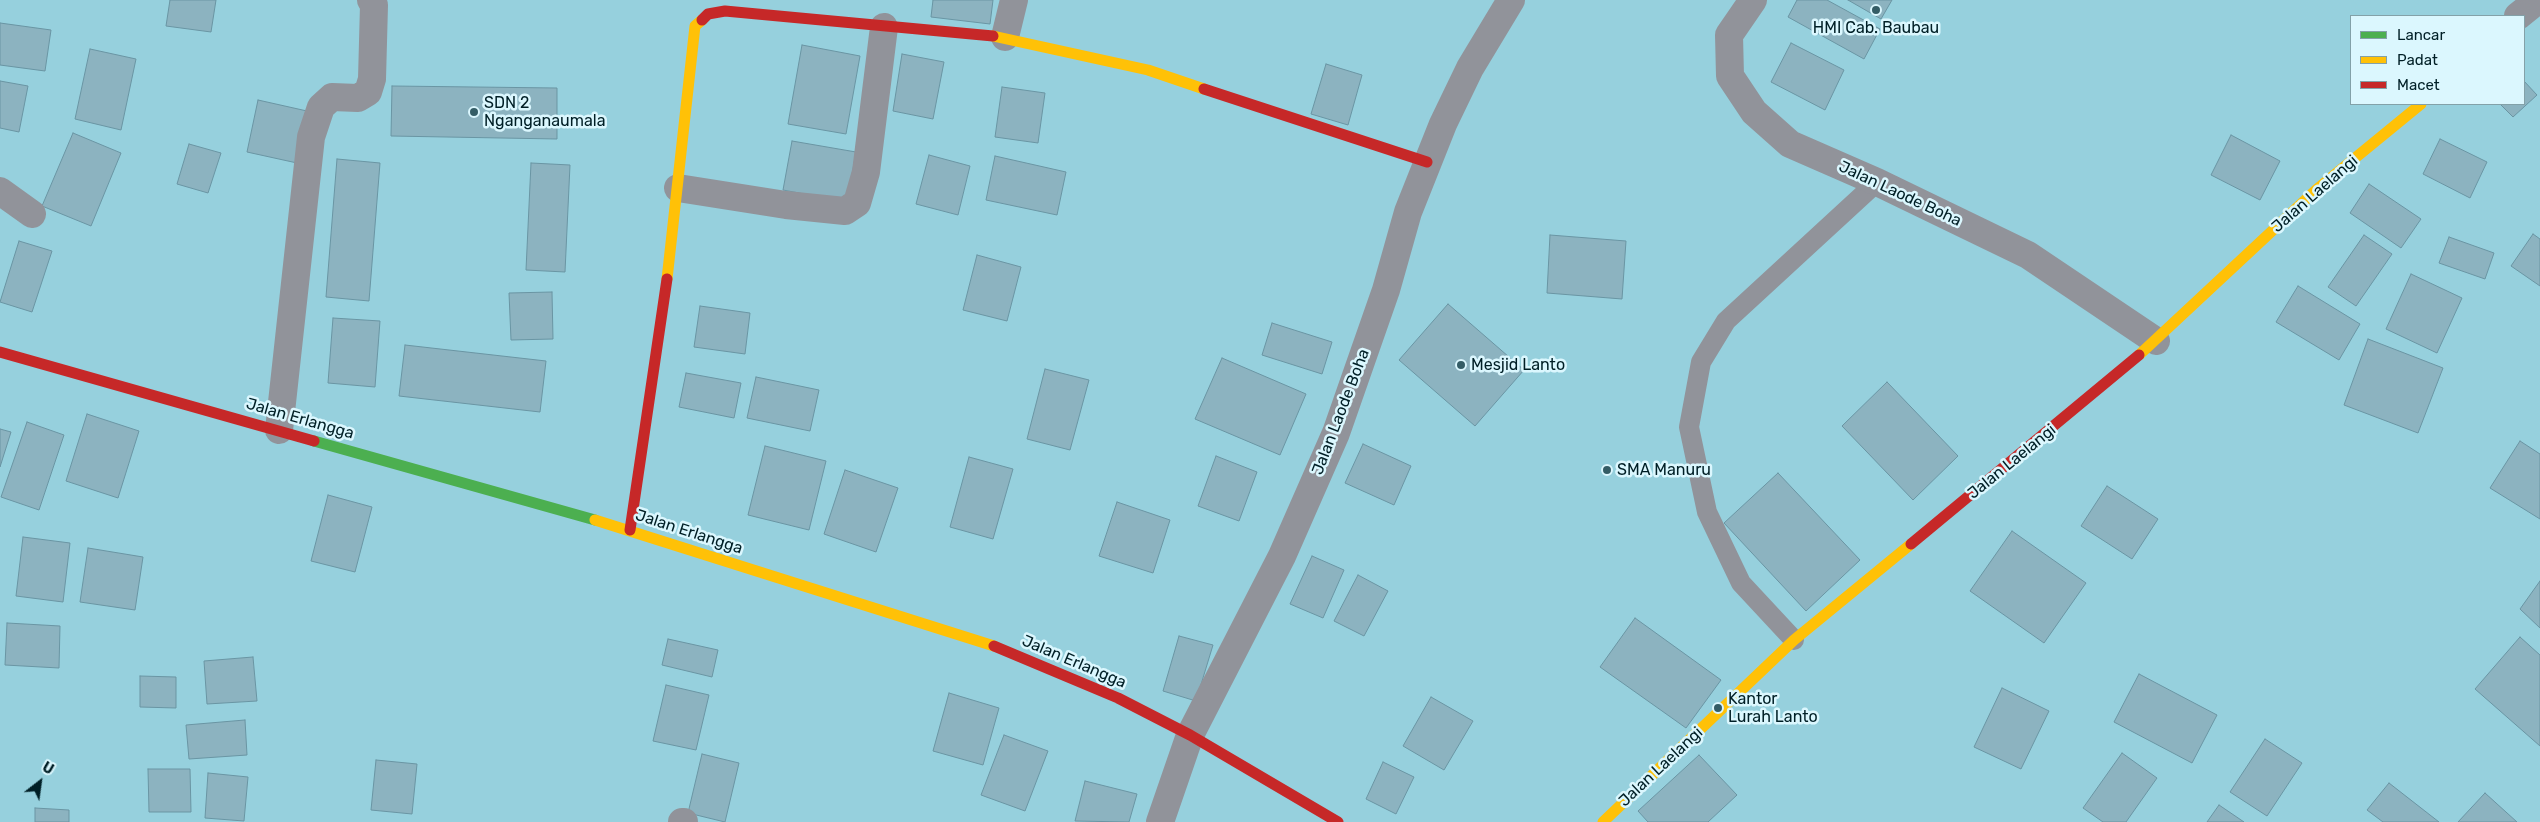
<!DOCTYPE html>
<html>
<head>
<meta charset="utf-8">
<style>
  body { margin:0 }
  #map { position:relative; width:2540px; height:822px; overflow:hidden; background:#96d0dd; font-family:Rubik,sans-serif }
  canvas { display:block }
  .legend { position:absolute; left:2350px; top:15px; width:175px; height:90px; box-sizing:border-box; background:#dbf7fe; border:1px solid #83a1a8; margin:0; padding:6px 9px; list-style:none; font-size:15px; color:#001f26 }
  .legend li { display:flex; align-items:center; gap:10px; height:25px }
  .legend b { width:25px; border:1px solid #83a1a8 }
  .north { position:absolute; left:15px; top:757px; width:50px; height:50px; -webkit-text-stroke:4px #dbf7fe; paint-order:stroke; rotate:30deg; font-size:14px; font-weight:700; line-height:20px; text-align:center; color:#001f26 }
  .north::after { content:''; display:block; margin:auto; width:18px; height:22px; background:#001f26; clip-path:polygon(50% 0,100% 100%,50% 72%,0 100%) }
</style>
</head>
<body>
<div id="map">
<canvas width="2540" height="822"></canvas>
<ul class="legend">
<li><b style="height:6px;background:#4caf50"></b>Lancar</li>
<li><b style="height:6px;background:#ffc107"></b>Padat</li>
<li><b style="height:6px;background:#c62828"></b>Macet</li>
</ul>
<div class="north">U</div>
</div>
<script>
const ctx = document.querySelector('canvas').getContext('2d');
ctx.lineJoin = 'round';
function fillPath(path, color) { ctx.fillStyle = color; ctx.fill(path, 'evenodd'); }
const toPath = rows => new Path2D(rows.map(r => 'M' + r).join(''));
function stroke(path, color, width, dash) { ctx.strokeStyle = color; ctx.lineWidth = width; ctx.lineCap = dash ? 'butt' : 'round'; ctx.setLineDash(dash || []); ctx.stroke(path); }
function write(font, color, halo, rows, align = 'center') {
  ctx.font = font + ' Rubik,sans-serif'; ctx.lineWidth = 5; ctx.setLineDash([]); ctx.textBaseline = 'middle'; ctx.strokeStyle = halo; ctx.fillStyle = color; for (const [text, x, y, turn = 0] of rows) {
    ctx.save(); ctx.translate(x, y); ctx.rotate((+turn || 0) * Math.PI / 180); ctx.textAlign = isNaN(turn) ? turn : align; if (halo) ctx.strokeText(text, 0, 0); ctx.fillText(text, 0, 0); ctx.restore();
  }
}
const building = toPath([
  [170,0,216,0,211,32,166,26,170,0],
  [933,0,993,0,990,24,931,17,933,0],
  [1797,0,1827,0,1880,29,1864,59,1788,17,1797,0],
  [1848,0,1892,0,1881,19,1848,0],
  [0,23,51,30,45,71,0,65,0,23],
  [1791,43,1844,70,1825,110,1771,82,1791,43],
  [802,45,860,56,846,134,788,124,802,45],
  [90,49,136,59,121,130,75,119,90,49],
  [902,54,944,62,933,119,893,111,902,54],
  [1326,64,1362,75,1348,125,1311,114,1326,64],
  [0,81,28,86,19,132,0,128,0,81],
  [2524,81,2537,95,2513,117,2500,104,2524,104,2524,81],
  [392,86,557,88,557,139,391,136,392,86],
  [1002,87,1045,93,1038,143,995,137,1002,87],
  [258,100,307,111,297,163,247,152,258,100],
  [73,133,121,153,91,226,42,206,73,133],
  [2231,135,2280,161,2260,200,2211,175,2231,135],
  [2440,139,2487,162,2470,198,2423,174,2440,139],
  [792,141,856,152,847,202,783,190,792,141],
  [189,144,221,153,208,193,177,184,189,144],
  [929,155,970,166,958,215,916,204,929,155],
  [995,156,1066,172,1057,215,986,200,995,156],
  [337,159,380,163,369,301,326,297,337,159],
  [531,163,570,165,565,272,526,270,531,163],
  [2369,184,2421,219,2401,248,2350,213,2369,184],
  [2533,234,2540,239,2540,286,2511,266,2533,234],
  [1550,235,1626,241,1622,299,1547,293,1550,235],
  [2364,235,2392,254,2356,306,2328,287,2364,235],
  [2449,237,2494,253,2485,279,2439,263,2449,237],
  [19,241,52,251,32,312,0,302,19,241],
  [977,255,1021,267,1007,321,963,310,977,255],
  [2411,274,2462,298,2437,353,2386,329,2411,274],
  [2298,286,2360,324,2339,360,2276,322,2298,286],
  [552,292,553,339,511,340,509,293,552,292],
  [1448,304,1524,370,1475,426,1399,360,1448,304],
  [700,306,750,313,745,354,694,347,700,306],
  [333,318,380,321,375,387,328,383,333,318],
  [1272,323,1332,342,1322,374,1262,355,1272,323],
  [2368,339,2443,368,2418,433,2344,405,2368,339],
  [405,345,546,361,540,412,399,396,405,345],
  [1222,358,1306,394,1280,455,1195,419,1222,358],
  [1045,369,1089,380,1070,450,1027,439,1045,369],
  [686,373,741,383,734,418,679,407,686,373],
  [756,377,819,390,810,431,747,418,756,377],
  [1887,382,1958,456,1913,500,1842,426,1887,382],
  [87,414,139,431,118,498,66,481,87,414],
  [27,422,64,435,39,510,1,497,27,422],
  [0,429,11,432,0,467,0,429],
  [2520,441,2540,454,2540,519,2490,488,2520,441],
  [1363,444,1411,466,1394,505,1345,483,1363,444],
  [765,446,826,461,809,530,748,515,765,446],
  [1216,456,1257,472,1239,521,1198,506,1216,456],
  [969,457,1013,469,993,539,950,527,969,457],
  [845,470,898,488,876,552,824,534,845,470],
  [1778,473,1860,560,1806,611,1724,523,1778,473],
  [2107,486,2158,519,2132,559,2081,526,2107,486],
  [328,495,372,507,355,572,311,561,328,495],
  [1117,502,1170,520,1153,573,1099,556,1117,502],
  [2012,531,2086,583,2044,643,1970,591,2012,531],
  [23,537,70,543,63,602,16,596,23,537],
  [88,548,143,557,135,610,80,602,88,548],
  [1312,556,1344,570,1323,618,1290,604,1312,556],
  [1358,575,1388,591,1364,636,1334,621,1358,575],
  [2540,581,2540,628,2520,609,2540,581],
  [1635,618,1721,680,1686,728,1600,667,1635,618],
  [7,623,60,626,59,668,5,665,7,623],
  [1179,636,1213,645,1196,701,1163,691,1179,636],
  [2520,637,2540,655,2540,746,2475,689,2520,637],
  [668,639,718,650,712,677,662,665,668,639],
  [253,657,257,701,207,704,204,661,253,657],
  [2139,674,2217,715,2192,763,2114,722,2139,674],
  [140,676,176,677,176,708,140,707,140,676],
  [666,685,709,695,696,750,653,741,666,685],
  [2002,688,2049,711,2021,769,1974,747,2002,688],
  [949,693,999,708,983,765,933,751,949,693],
  [1431,697,1473,721,1444,770,1403,746,1431,697],
  [245,720,247,755,189,759,186,725,245,720],
  [1004,735,1048,751,1025,811,981,795,1004,735],
  [2265,739,2302,763,2267,816,2230,792,2265,739],
  [2122,753,2157,778,2126,822,2103,822,2083,808,2122,753],
  [702,754,739,763,725,822,688,813,702,754],
  [1699,755,1737,795,1708,822,1648,822,1638,811,1699,755],
  [376,760,417,764,412,814,371,810,376,760],
  [1383,762,1414,777,1396,814,1366,799,1383,762],
  [148,769,190,769,191,812,149,812,148,769],
  [208,773,248,777,244,821,205,818,208,773],
  [1085,781,1137,794,1129,822,1075,821,1085,781],
  [2389,783,2439,822,2383,822,2367,810,2389,783],
  [2485,793,2517,822,2458,822,2485,793],
  [2219,805,2244,822,2207,822,2219,805],
  [35,808,69,810,69,822,35,822,35,808]
]);
const lane = toPath([
  [1794,640,1741,583,1707,512,1689,427,1701,362,1726,321,1877,182]
]);
const street = toPath([
  [1753,0,1729,35,1730,76,1754,112,1790,144,1877,182,2028,255,2156,341],
  [2518,16,2538,0],
  [1005,37,1014,0],
  [678,188,786,205,845,211,857,203,866,172,884,27],
  [0,191,32,214],
  [279,430,311,137,321,107,332,97,358,98,368,92,372,79,374,5,371,0],
  [682,822,684,822],
  [1160,822,1190,735,1282,556,1336,433,1386,290,1408,212,1443,124,1470,68,1511,0]
]);
const fast = toPath([
  [314,441,595,520]
]);
const slow = toPath([
  [993,36,1148,70,1204,89],
  [667,279,695,26,702,20],
  [2139,355,2316,190,2421,104],
  [595,520,994,646],
  [1603,822,1794,640,1911,544]
]);
const jam = toPath([
  [702,20,708,14,725,11,993,36],
  [1204,89,1427,162],
  [0,352,314,441],
  [630,530,667,279],
  [1911,544,2139,355],
  [994,646,1118,698,1190,735,1338,822]
]);
const markers = [
  [1876,10,5,"#345d66"],
  [474,112,5,"#345d66"],
  [1461,365,5,"#345d66"],
  [1607,470,5,"#345d66"],
  [1718,708,5,"#345d66"]
];
const poiNames = [
  ["HMI Cab. Baubau",1876,28,"center"],
  ["SDN 2",484,103],
  ["Nganganaumala",484,121],
  ["Mesjid Lanto",1471,365],
  ["SMA Manuru",1617,470],
  ["Kantor",1728,699],
  ["Lurah Lanto",1728,717]
];
const streetNames = [
  ["Jalan Laode Boha",1900,194,25],
  ["Jalan Laelangi",2315,194,-41],
  ["Jalan Laode Boha",1341,412,-69],
  ["Jalan Erlangga",300,419,16],
  ["Jalan Laelangi",2012,462,-39],
  ["Jalan Erlangga",689,532,18],
  ["Jalan Erlangga",1074,662,23],
  ["Jalan Laelangi",1661,767,-43]
];
fillPath(building, '#8cb3c0');
stroke(building, '#6a95a3', 1);
stroke(lane, '#91939a', 20);
stroke(street, '#91939a', 28);
stroke(fast, '#4caf50', 11);
stroke(slow, '#ffc107', 11);
stroke(jam, '#c62828', 11);
for (const [x, y, r, color] of markers) { const dot = new Path2D(); dot.arc(x, y, r, 0, 2 * Math.PI); ctx.fillStyle = color; ctx.fill(dot); stroke(dot, '#dbf7fe', 2); }
write('16px', '#001f26', '#dbf7fe', poiNames, 'left');
write('16px', '#001f26', '#dbf7fe', streetNames);
</script>
</body>
</html>
